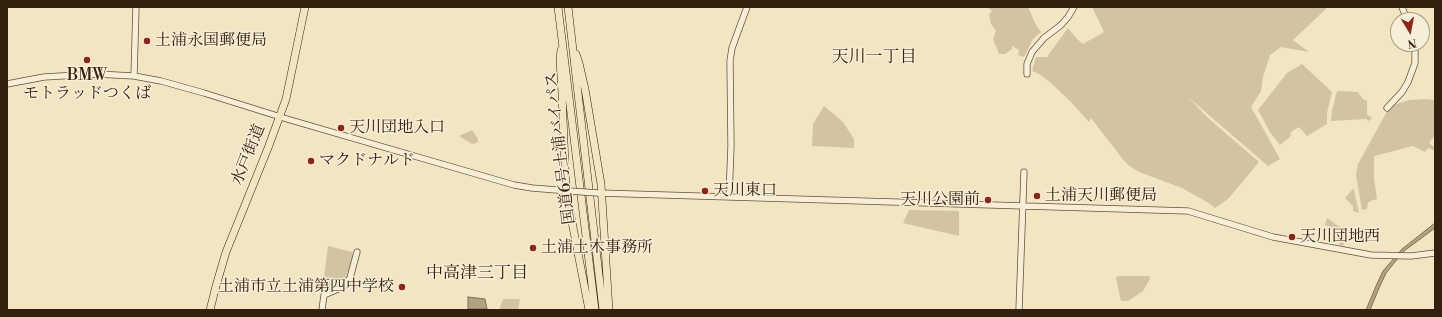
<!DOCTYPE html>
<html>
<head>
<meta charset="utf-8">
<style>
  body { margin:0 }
  #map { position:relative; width:1442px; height:317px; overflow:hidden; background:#f2e5c1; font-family:"Libre Bodoni",serif }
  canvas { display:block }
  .frame { position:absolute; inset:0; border:8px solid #33200f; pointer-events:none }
  .north { position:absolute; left:1390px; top:12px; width:40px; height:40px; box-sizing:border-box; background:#f7eed7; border:1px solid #a99c87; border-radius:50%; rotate:170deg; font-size:11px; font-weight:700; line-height:16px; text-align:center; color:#33200f }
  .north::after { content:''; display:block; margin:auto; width:14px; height:18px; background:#8f2418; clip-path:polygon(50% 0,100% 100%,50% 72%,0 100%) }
</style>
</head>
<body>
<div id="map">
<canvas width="1442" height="317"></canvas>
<div class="frame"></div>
<div class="north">N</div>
</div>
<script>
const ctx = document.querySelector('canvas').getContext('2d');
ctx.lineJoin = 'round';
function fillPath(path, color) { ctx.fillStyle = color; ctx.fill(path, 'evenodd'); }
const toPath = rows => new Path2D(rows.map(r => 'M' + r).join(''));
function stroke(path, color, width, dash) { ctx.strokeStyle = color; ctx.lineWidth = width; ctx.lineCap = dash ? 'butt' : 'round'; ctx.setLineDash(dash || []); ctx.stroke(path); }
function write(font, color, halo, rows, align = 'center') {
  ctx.font = font + ' "Libre Bodoni","Noto Serif JP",serif'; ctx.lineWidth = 3; ctx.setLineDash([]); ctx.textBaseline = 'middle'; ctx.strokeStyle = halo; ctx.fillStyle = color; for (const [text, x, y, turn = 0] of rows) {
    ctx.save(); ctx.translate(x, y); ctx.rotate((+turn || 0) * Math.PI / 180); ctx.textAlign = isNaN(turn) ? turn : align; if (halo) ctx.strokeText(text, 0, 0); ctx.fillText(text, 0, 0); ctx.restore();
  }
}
const green = toPath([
  [988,7,1028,7,1036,25,1041,32,1033,39,1024,57,1018,55,1019,50,1012,46,1012,49,1005,54,999,54,993,39,996,31,991,24,989,14,992,12],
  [1092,7,1328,7,1293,40,1309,52,1281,47,1270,55,1263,77,1261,91,1251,107,1280,159,1268,166,1188,97,1208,118,1259,162,1228,199,1215,208,1207,202,1182,188,1139,172,1131,167,1125,162,1091,118,1089,122,1071,102,1050,82,1039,74,1032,71,1036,57,1047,57,1068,28,1077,39,1083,44,1104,32],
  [1302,64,1332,92,1327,113,1327,124,1307,136,1299,127,1291,132,1290,137,1280,145,1270,132,1258,110,1287,73],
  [1337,91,1358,92,1363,99,1367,101,1367,114,1372,118,1369,121,1366,119,1331,121,1332,111],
  [1427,99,1435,100,1435,135,1429,143,1435,147,1435,151,1428,148,1425,152,1413,146,1374,156,1374,178,1377,199,1370,201,1368,203,1367,209,1362,210,1356,175,1358,164,1390,106,1409,100],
  [824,106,843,122,854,139,854,148,812,146,813,124],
  [472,130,478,139,478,142,476,143,472,144,459,136],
  [1353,189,1354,190,1359,213,1353,211,1353,206,1345,198],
  [909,210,959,211,959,236,903,223],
  [1327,218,1340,227,1338,230,1325,225],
  [1344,228,1349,230,1343,246,1339,245,1341,236,1338,235,1338,232,1342,233],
  [328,246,352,252,353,258,344,282,340,286,322,293],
  [1118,276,1149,276,1150,279,1143,291,1128,301,1121,301,1116,278],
  [503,299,520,299,518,310,499,310]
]);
const water = toPath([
  [1435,223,1435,228,1404,251,1386,273,1379,288,1370,310,1366,310,1376,286,1383,271,1402,249,1435,223],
  [468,297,485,299,487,309,468,309,468,297]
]);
const tertiary = toPath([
  [1402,7,1407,20],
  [1027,74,1027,64,1032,52,1044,38,1061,25,1068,17,1074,7],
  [134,76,136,7],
  [7,84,44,77,96,74,134,76,161,81,204,93,287,119,514,185,532,188,569,191],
  [1387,108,1402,92,1408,82,1415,63,1415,44],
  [599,193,1188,211,1273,237,1371,255,1411,256,1435,253],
  [729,197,731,146,730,61,732,48,747,7],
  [322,310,324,295,343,287,350,278,357,252],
  [1019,310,1024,172]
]);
const trunk = toPath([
  [558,7,595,310],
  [568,7,603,310],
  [561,50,560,60,562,93,566,191,589,310],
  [576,54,579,63,585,89,601,184,609,310],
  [210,310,216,286,226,252,268,148,286,99,305,7]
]);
const tertiaryBridge = toPath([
  [569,191,598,193]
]);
const markers = [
  [147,41,4,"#8f2418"],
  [87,60,4,"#8f2418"],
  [341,128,4,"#8f2418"],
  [311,161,4,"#8f2418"],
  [705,191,4,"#8f2418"],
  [1037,196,4,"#8f2418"],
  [988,200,4,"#8f2418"],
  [1292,237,4,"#8f2418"],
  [533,248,4,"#8f2418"],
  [402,287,4,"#8f2418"]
];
const poiNames = [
  ["土浦永国郵便局",155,41],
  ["BMW",87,76,"center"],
  ["モトラッドつくば",87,94,"center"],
  ["天川団地入口",349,128],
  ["マクドナルド",319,161],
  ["天川東口",713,191],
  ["土浦天川郵便局",1045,196],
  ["天川公園前",980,200,"right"],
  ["天川団地西",1300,237],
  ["土浦土木事務所",541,248],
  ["土浦市立土浦第四中学校",394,287,"right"]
];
const streetNames = [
  ["国道6号土浦バイパス",561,148,-97],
  ["水戸街道",249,155,-68]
];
const neighbourhoodNames = [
  ["天川一丁目",874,58],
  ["中高津三丁目",477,274]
];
fillPath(green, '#d2c4a3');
fillPath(water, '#b1a284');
stroke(water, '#7f6e55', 1);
stroke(tertiary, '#63513c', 7);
stroke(trunk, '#33200f', 8);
stroke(tertiary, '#f7eed7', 5.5);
stroke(trunk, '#f2e5c1', 7);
stroke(tertiaryBridge, '#63513c', 7, []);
stroke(tertiaryBridge, '#f7eed7', 5.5);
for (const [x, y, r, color] of markers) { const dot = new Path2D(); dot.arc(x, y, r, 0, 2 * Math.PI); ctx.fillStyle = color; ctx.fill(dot); stroke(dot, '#f7eed7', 1.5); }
write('16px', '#33200f', '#f7eed7', poiNames, 'left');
write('16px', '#33200f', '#f7eed7', streetNames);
write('17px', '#33200f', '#f7eed7', neighbourhoodNames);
</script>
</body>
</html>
